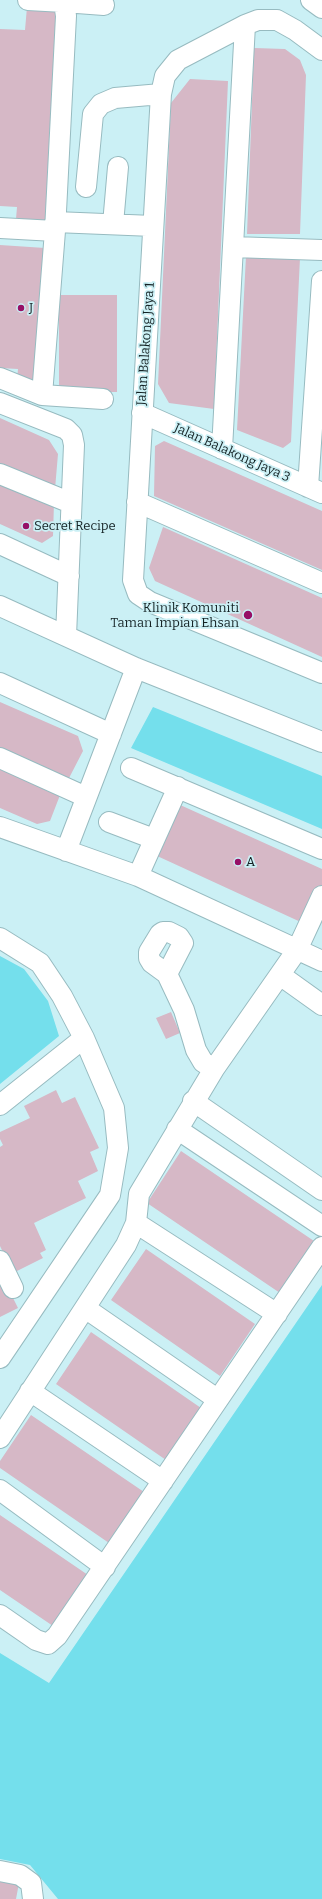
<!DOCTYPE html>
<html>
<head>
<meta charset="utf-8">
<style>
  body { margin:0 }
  canvas { display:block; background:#cbf0f5 }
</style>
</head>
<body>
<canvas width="322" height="1899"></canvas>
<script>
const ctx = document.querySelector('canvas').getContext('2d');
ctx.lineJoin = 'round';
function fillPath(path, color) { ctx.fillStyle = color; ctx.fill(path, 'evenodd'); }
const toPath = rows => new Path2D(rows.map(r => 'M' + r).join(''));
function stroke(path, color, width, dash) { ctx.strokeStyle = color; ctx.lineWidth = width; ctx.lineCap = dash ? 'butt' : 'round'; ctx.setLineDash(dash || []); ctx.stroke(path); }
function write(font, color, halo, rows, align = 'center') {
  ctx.font = font + ' Bitter,serif'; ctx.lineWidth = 3.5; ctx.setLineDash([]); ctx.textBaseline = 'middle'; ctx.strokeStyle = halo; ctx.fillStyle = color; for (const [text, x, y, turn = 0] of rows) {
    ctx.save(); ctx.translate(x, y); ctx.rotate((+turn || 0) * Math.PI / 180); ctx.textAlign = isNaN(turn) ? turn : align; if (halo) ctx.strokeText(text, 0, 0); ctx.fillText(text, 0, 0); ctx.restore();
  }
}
const green = toPath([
  [153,707,322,776,322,829,131,748],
  [0,956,24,969,48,1001,59,1036,0,1084],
  [322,1285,322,1899,58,1899,30,1865,0,1859,0,1653,49,1683]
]);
const building = toPath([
  [27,7,56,9,45,221,16,219,17,207,0,206,0,29,25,30],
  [254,48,285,49,300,60,306,75,300,234,247,234],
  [190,79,228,81,214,409,169,403,158,384,171,103],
  [0,245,45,248,39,380,17,379,18,369,0,368],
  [246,256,300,258,291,442,283,448,237,430],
  [59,295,117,295,117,392,59,392],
  [0,418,49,440,58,454,55,489,0,464],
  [164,441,322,511,322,570,154,496,155,446],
  [0,479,54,502,53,536,42,543,0,524],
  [163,527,322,598,322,657,155,581,149,568],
  [0,702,78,736,83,751,68,780,0,750],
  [0,763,62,790,50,821,37,824,0,808],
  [178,804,322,869,322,886,305,924,155,855],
  [171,1012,180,1033,166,1039,156,1018],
  [56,1090,62,1103,75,1097,99,1148,90,1152,98,1171,78,1181,86,1198,34,1223,46,1250,40,1253,43,1258,13,1273,0,1246,0,1147,3,1145,0,1139,0,1132,30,1118,24,1106],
  [181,1151,314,1241,280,1293,147,1203],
  [146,1249,255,1324,220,1376,111,1300],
  [0,1272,18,1308,0,1317],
  [91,1332,201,1408,166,1460,56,1384],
  [31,1415,144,1492,109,1543,0,1468,0,1461],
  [0,1515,88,1575,53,1626,0,1590],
  [0,1878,19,1883,16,1899,0,1899]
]);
const minor = toPath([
  [311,0,322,8],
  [64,2,104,5],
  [322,50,295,30,277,20,258,20,245,25,178,60,165,76,161,94,133,580,138,594,150,602,322,673],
  [86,187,93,114,101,104,115,98,161,94],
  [55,222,153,226],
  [113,224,118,167],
  [0,228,55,231],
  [233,247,322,250],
  [0,378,42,395,55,231,66,16,64,2,28,0],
  [42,395,103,399],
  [0,403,66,429,72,435,74,445,66,636],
  [142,413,322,493],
  [222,449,245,25],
  [0,474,71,503],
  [308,487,322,281],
  [137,502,322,583],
  [0,544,69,576],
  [0,606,136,668,322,742],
  [0,683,111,734],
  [0,758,86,797],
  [131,768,322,849],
  [109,822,154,839],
  [0,827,138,876,322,961],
  [66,851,136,668],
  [138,876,178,787],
  [0,938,40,963,62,996,84,1038,114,1108,118,1148,110,1195,0,1358],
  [167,974,183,943,179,937,169,932,163,932,160,934,149,952,149,958,152,963,167,974,184,1010,196,1050,203,1062,214,1069],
  [280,975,322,1005],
  [193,1101,322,1190],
  [0,1105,84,1038],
  [177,1129,322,1226],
  [136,1223,277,1314],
  [0,1261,13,1288],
  [85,1308,217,1399],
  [30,1391,163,1481],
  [0,1438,126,1245,136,1223,139,1194,214,1069,297,950,322,896],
  [0,1490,105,1567],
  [0,1615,36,1640,48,1644,57,1636,322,1247],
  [0,1871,20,1875,31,1883,33,1899]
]);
const markers = [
  [21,308,4,"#960f66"],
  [26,526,4,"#960f66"],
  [248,615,5,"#960f66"],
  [238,862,4,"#960f66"]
];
const poiNames = [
  ["J",29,308],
  ["Secret Recipe",34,526],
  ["Klinik Komuniti",239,608,"right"],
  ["Taman Impian Ehsan",239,623,"right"],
  ["A",246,862]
];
const streetNames = [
  ["Jalan Balakong Jaya 1",146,344,-86],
  ["Jalan Balakong Jaya 3",232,453,24]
];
fillPath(green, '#74dfec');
fillPath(building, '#d6b8c6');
stroke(minor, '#97bbc0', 22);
stroke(minor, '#fff', 20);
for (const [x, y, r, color] of markers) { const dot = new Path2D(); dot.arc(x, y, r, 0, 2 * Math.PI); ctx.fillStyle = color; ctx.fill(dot); stroke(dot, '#cbf0f5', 1.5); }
write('13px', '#142224', '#cbf0f5', poiNames, 'left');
write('13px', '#142224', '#cbf0f5', streetNames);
</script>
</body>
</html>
